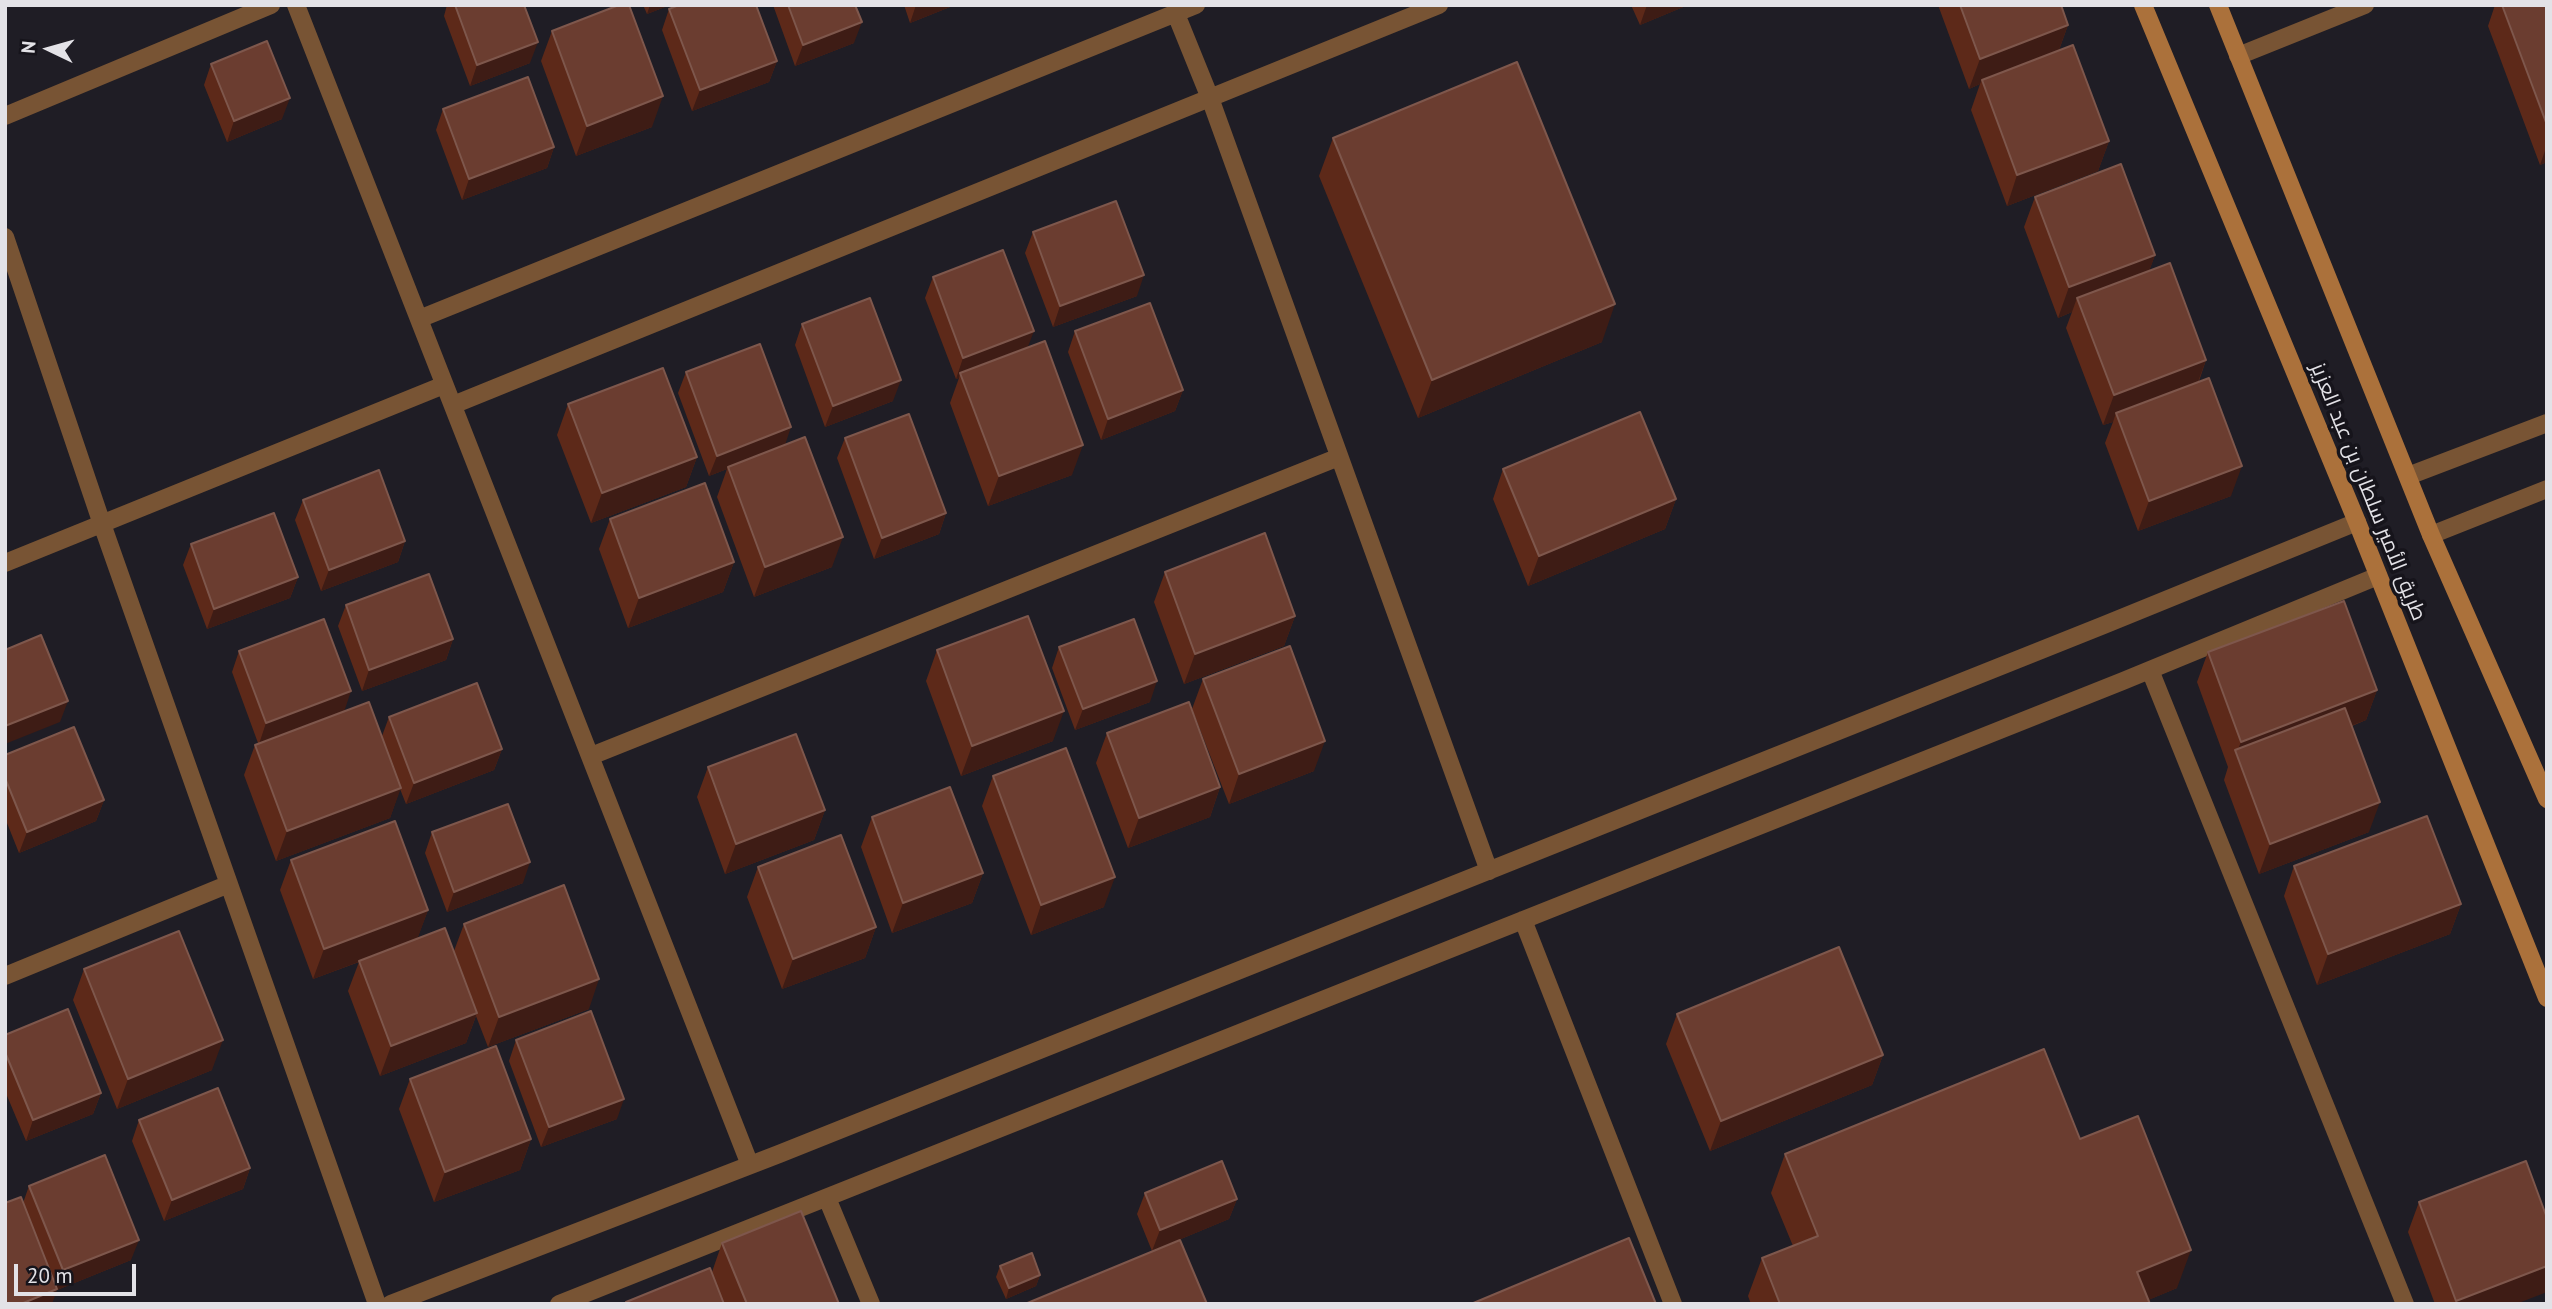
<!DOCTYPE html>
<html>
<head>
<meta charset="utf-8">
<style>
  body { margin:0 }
  #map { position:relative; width:2552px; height:1309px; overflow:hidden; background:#1f1d25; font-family:"PT Sans",sans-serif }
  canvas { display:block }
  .frame { position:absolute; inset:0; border:7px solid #e3e2e7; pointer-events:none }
  .north { position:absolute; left:14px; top:14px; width:70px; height:70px; -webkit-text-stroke:5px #16141b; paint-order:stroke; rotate:275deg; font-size:19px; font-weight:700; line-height:28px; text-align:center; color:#e3e2e7 }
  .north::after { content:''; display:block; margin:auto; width:24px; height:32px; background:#e3e2e7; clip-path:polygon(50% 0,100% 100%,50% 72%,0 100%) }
  .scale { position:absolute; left:14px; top:1264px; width:122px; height:32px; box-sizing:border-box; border:4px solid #e3e2e7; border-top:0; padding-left:9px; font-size:21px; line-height:24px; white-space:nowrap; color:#e3e2e7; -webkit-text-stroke:5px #16141b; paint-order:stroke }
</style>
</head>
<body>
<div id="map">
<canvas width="2552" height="1309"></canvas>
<div class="frame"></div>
<div class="north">N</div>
<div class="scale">20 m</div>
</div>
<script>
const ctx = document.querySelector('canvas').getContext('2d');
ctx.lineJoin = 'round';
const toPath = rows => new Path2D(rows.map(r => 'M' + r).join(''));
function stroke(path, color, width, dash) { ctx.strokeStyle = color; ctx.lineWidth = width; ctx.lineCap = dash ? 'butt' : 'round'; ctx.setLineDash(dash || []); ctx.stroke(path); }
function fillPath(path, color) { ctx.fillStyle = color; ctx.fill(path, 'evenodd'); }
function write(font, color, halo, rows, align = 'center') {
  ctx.font = font + ' "PT Sans",Cairo,sans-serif'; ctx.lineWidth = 7; ctx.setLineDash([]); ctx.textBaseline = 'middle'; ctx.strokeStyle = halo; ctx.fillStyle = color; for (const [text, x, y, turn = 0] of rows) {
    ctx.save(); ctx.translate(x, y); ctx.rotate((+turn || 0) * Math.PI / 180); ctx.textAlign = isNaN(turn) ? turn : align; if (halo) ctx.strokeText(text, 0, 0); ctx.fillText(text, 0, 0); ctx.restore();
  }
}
const street = toPath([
  [296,5,750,1165],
  [1176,14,1210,98,1489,871],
  [2238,56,2365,5],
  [5,116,271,5],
  [5,237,102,524,377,1304],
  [419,319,1196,5],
  [453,405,1439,5],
  [2408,476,2547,423],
  [2431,535,2547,489],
  [5,563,444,385],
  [2150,670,2405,1304],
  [591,756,1339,457],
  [1523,920,1673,1304],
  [5,976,229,884],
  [827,1198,871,1304],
  [391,1304,779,1154,2104,625,2357,522],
  [559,1304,2123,681,2378,576]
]);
const secondary = toPath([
  [2143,5,2357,522,2547,998],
  [2218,5,2431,535,2547,799]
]);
const wall = toPath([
  [447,5,524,5,530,63,470,86,444,16],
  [643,5,670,5,647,14],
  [773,5,855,5,854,43,795,66],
  [904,5,955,5,910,23],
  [1631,5,1688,5,1640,25],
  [1938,5,2061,5,2068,25,2059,50,2109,141,2098,171,2007,206,1971,110,1980,84,1969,89],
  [2495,5,2547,5,2547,162,2540,165,2488,26],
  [669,9,777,61,769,82,692,111,662,30],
  [552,31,652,127,576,156,541,61],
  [211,64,282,119,227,142,204,85],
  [443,109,554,147,547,168,462,200,436,130],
  [1333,138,1602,342,1418,418,1319,176],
  [2035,197,2155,255,2149,271,2206,360,2199,381,2231,496,2138,531,2105,443,2113,422,2103,425,2066,328,2072,312,2058,318,2024,227],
  [1033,232,1137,296,1053,327,1025,253],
  [933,277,1028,348,1072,475,988,506,950,403,959,378,956,379,925,298],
  [802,324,893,401,825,427,795,345],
  [1075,331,1183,390,1175,411,1101,440,1068,352],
  [686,372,785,445,832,567,754,597,717,497,727,469,709,476,678,393],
  [568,404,697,457,686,487,591,523,557,435],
  [845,438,946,513,939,534,874,559,837,458],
  [1503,469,1676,499,1665,529,1528,586,1493,499],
  [303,500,405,541,398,562,321,591,295,520],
  [610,519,734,562,723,592,628,628,599,549],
  [191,544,298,577,290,598,207,629,183,565],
  [1165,572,1295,616,1284,646,1184,684,1154,602],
  [346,605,453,639,446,660,362,691,338,626],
  [1059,647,1150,702,1075,730,1052,668],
  [937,650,1053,741,961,776,926,681],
  [239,651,344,711,382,736,389,717,502,749,494,770,406,804,400,789,390,818,276,861,244,775,255,745,258,743,232,672],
  [2208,652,2377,690,2366,720,2352,726,2369,832,2259,874,2224,780,2228,767,2197,682],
  [1203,679,1314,771,1229,804,1192,709],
  [1107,733,1220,787,1210,817,1128,848,1096,763],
  [5,755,104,800,96,821,19,853,5,818],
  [708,767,825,810,814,840,725,874,697,797],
  [993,776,1104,907,1031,935,982,806],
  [872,817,983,873,972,903,892,933,861,847],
  [432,832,523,883,447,912,425,853],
  [291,860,428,910,417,939,454,951,464,924,589,1009,488,1047,476,1016,466,1043,380,1076,348,991,359,962,313,979,280,890],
  [2294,866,2461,904,2450,934,2317,985,2284,896],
  [758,867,876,927,865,958,782,989,747,897],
  [84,969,212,1070,117,1109,73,1000],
  [1677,1014,1883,1055,1872,1085,1710,1151,1666,1044],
  [5,1035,101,1093,93,1114,26,1141,5,1091],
  [516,1040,617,1119,541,1147,509,1061],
  [410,1079,531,1139,520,1170,434,1202,399,1109],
  [139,1120,250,1168,243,1189,164,1221,132,1141],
  [1785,1154,2177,1288,2148,1300,2150,1304,1751,1304,1748,1296,1762,1258,1793,1246,1771,1193],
  [29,1186,131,1260,57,1290,23,1203],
  [1145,1193,1237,1199,1229,1219,1152,1251,1137,1214],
  [2419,1202,2516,1304,2435,1304,2408,1232],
  [722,1243,839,1304,625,1304,626,1302,712,1272],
  [1000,1266,1040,1275,1036,1286,1006,1299,996,1277]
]);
const shadedWall = toPath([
  [650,5,670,5,647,14],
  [916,5,955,5,910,23],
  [1647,5,1688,5,1640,25],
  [862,22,854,43,795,66,803,45],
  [2068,25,2057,55,1982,80,1980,84,1969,89,1980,59],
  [538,42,530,63,470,86,477,65],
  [777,61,769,82,692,111,700,90],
  [663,96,652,127,576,156,587,126],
  [290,98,282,119,227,142,234,121],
  [2109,141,2098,171,2007,206,2017,175],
  [2547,145,2547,162,2540,165],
  [554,147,547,168,462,200,469,179],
  [2155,255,2144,285,2077,298,2072,312,2058,318,2069,287],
  [1144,275,1137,296,1053,327,1060,306],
  [1615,304,1602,342,1418,418,1432,380],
  [1034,331,1026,352,960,373,959,378,956,379,963,358],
  [2206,360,2195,390,2116,413,2113,422,2103,425,2114,395],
  [901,380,893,401,825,427,833,406],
  [1183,390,1175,411,1101,440,1108,419],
  [791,427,784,448,728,467,727,469,709,476,717,456],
  [1083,445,1072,475,988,506,999,476],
  [697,457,686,487,591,523,602,493],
  [2242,466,2231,496,2138,531,2149,501],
  [1676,499,1665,529,1528,586,1539,556],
  [946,513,939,534,874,559,882,538],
  [843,537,832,567,754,597,765,567],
  [405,541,398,562,321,591,329,570],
  [734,562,723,592,628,628,639,598],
  [298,577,290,598,207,629,214,609],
  [1295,616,1284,646,1184,684,1195,654],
  [453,639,446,660,362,691,369,670],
  [1157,681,1150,702,1075,730,1083,709],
  [2377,690,2366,720,2241,768,2236,754,2241,742],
  [351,691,344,712,259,744,266,723],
  [68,701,60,722,5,744,5,726],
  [1064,711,1053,741,961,776,972,746],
  [1325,741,1314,771,1229,804,1239,774],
  [502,749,494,770,406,804,414,783],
  [1220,787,1210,817,1128,848,1139,818],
  [401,788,390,818,276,861,287,831],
  [104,800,96,821,19,853,27,832],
  [2380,802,2369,832,2259,874,2270,844],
  [825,810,814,840,725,874,736,844],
  [530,862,523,883,447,912,454,892],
  [983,873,972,903,892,933,903,903],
  [1115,877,1104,907,1031,935,1041,905],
  [2461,904,2450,934,2317,985,2328,954],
  [428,910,417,940,313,979,324,949],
  [876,927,865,958,782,989,793,959],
  [599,979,589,1009,488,1047,499,1017],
  [477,1013,466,1043,380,1076,391,1046],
  [223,1040,212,1070,117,1109,128,1079],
  [1883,1055,1872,1085,1710,1151,1721,1121],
  [101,1093,93,1114,26,1141,33,1120],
  [624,1099,617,1119,541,1147,549,1127],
  [531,1139,520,1170,434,1202,445,1172],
  [250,1168,243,1189,164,1221,172,1200],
  [1237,1199,1229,1219,1152,1251,1160,1230],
  [139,1240,131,1260,57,1290,52,1304,21,1304,56,1289,63,1270],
  [2191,1250,2177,1288,2139,1304,2137,1272],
  [2547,1266,2547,1292,2516,1304,2455,1304,2456,1301],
  [1040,1275,1036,1286,1006,1299,1009,1288]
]);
const building = toPath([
  [455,5,524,5,538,42,477,65,455,5],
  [619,5,629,5,663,96,587,126,552,31,619,5],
  [679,5,756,5,777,61,700,90,669,9,679,5],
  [788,5,855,5,862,22,803,45,788,5],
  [1960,5,2061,5,2068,25,1980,59,1960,5],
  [2502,5,2547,5,2547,125,2502,5],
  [267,41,290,98,234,121,211,64,267,41],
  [2073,45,2109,141,2017,175,1982,80,2073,45],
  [1517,62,1615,304,1432,380,1333,138,1517,62],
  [528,77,554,147,469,179,443,109,528,77],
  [2121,164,2155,255,2069,287,2035,197,2121,164],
  [1116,201,1144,275,1060,306,1033,232,1116,201],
  [1003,250,1034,331,963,358,933,277,1003,250],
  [2170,263,2206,360,2114,395,2077,298,2170,263],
  [870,298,901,380,833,406,802,324,870,298],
  [1150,303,1183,390,1108,419,1075,331,1150,303],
  [1045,341,1083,445,999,476,960,373,1045,341],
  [760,344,791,427,717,456,686,372,760,344],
  [663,368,697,457,602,493,568,404,663,368],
  [2209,378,2242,466,2149,501,2116,413,2209,378],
  [1640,412,1676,499,1539,556,1503,469,1640,412],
  [909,414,946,513,882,538,845,438,909,414],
  [805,437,843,537,765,567,728,467,805,437],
  [379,470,405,541,329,570,303,500,379,470],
  [705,483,734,562,639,598,610,519,705,483],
  [274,513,298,577,214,609,191,544,274,513],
  [1265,533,1295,616,1195,654,1165,572,1265,533],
  [429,574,453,639,369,670,346,605,429,574],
  [2344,601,2377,690,2241,742,2208,652,2344,601],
  [1028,616,1064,711,972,746,937,650,1028,616],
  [324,619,351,691,266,723,239,651,324,619],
  [1134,619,1157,681,1083,709,1059,647,1134,619],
  [41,635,68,701,5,726,5,650,41,635],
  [1290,646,1325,741,1239,774,1203,679,1290,646],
  [477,683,502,749,414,783,389,717,477,683],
  [369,702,401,788,287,831,255,745,369,702],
  [1189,702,1220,787,1139,818,1107,733,1189,702],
  [2345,708,2380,802,2270,844,2235,750,2345,708],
  [74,727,104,800,27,832,5,778,5,755,74,727],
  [796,734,825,810,736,844,708,767,796,734],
  [1066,748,1115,877,1041,905,993,776,1066,748],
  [950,787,983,873,903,903,872,817,950,787],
  [508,804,530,862,454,892,432,832,508,804],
  [2427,816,2461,904,2328,954,2294,866,2427,816],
  [395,821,428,910,324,949,291,860,395,821],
  [841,835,876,927,793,959,758,867,841,835],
  [564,885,599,979,499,1017,464,924,564,885],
  [445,928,477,1013,391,1046,359,961,445,928],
  [179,931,223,1040,128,1079,84,969,179,931],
  [1839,947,1883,1055,1721,1121,1677,1014,1839,947],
  [68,1009,101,1093,33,1120,5,1052,5,1035,68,1009],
  [591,1011,624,1099,549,1127,516,1040,591,1011],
  [496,1046,531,1139,445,1172,410,1079,496,1046],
  [2044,1049,2080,1139,2138,1116,2191,1250,2137,1272,2150,1304,1780,1304,1762,1258,1818,1236,1785,1154,2044,1049],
  [218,1088,250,1168,172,1200,139,1120,218,1088],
  [105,1155,139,1240,63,1270,29,1186,105,1155],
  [1222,1161,1237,1199,1160,1230,1145,1193,1222,1161],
  [2526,1161,2547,1218,2547,1266,2456,1301,2419,1202,2526,1161],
  [21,1197,57,1289,21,1304,5,1304,5,1203,21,1197],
  [801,1211,839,1304,747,1304,722,1243,801,1211],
  [1629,1238,1656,1304,1471,1304,1629,1238],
  [1180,1240,1207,1304,1025,1304,1180,1240],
  [1032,1253,1040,1275,1009,1288,1000,1266,1032,1253],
  [710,1268,724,1304,627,1304,626,1302,710,1268]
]);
const streetNames = [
  ["طريق الأمير سلطان بن عبد العزيز",2368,492,68]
];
stroke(street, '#785434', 18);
stroke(secondary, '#ab713b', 18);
fillPath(wall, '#5d2919');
fillPath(shadedWall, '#3e1c15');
fillPath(building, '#6b3d30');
stroke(building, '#7e574c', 2);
write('21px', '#e3e2e7', '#16141b', streetNames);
</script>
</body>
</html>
